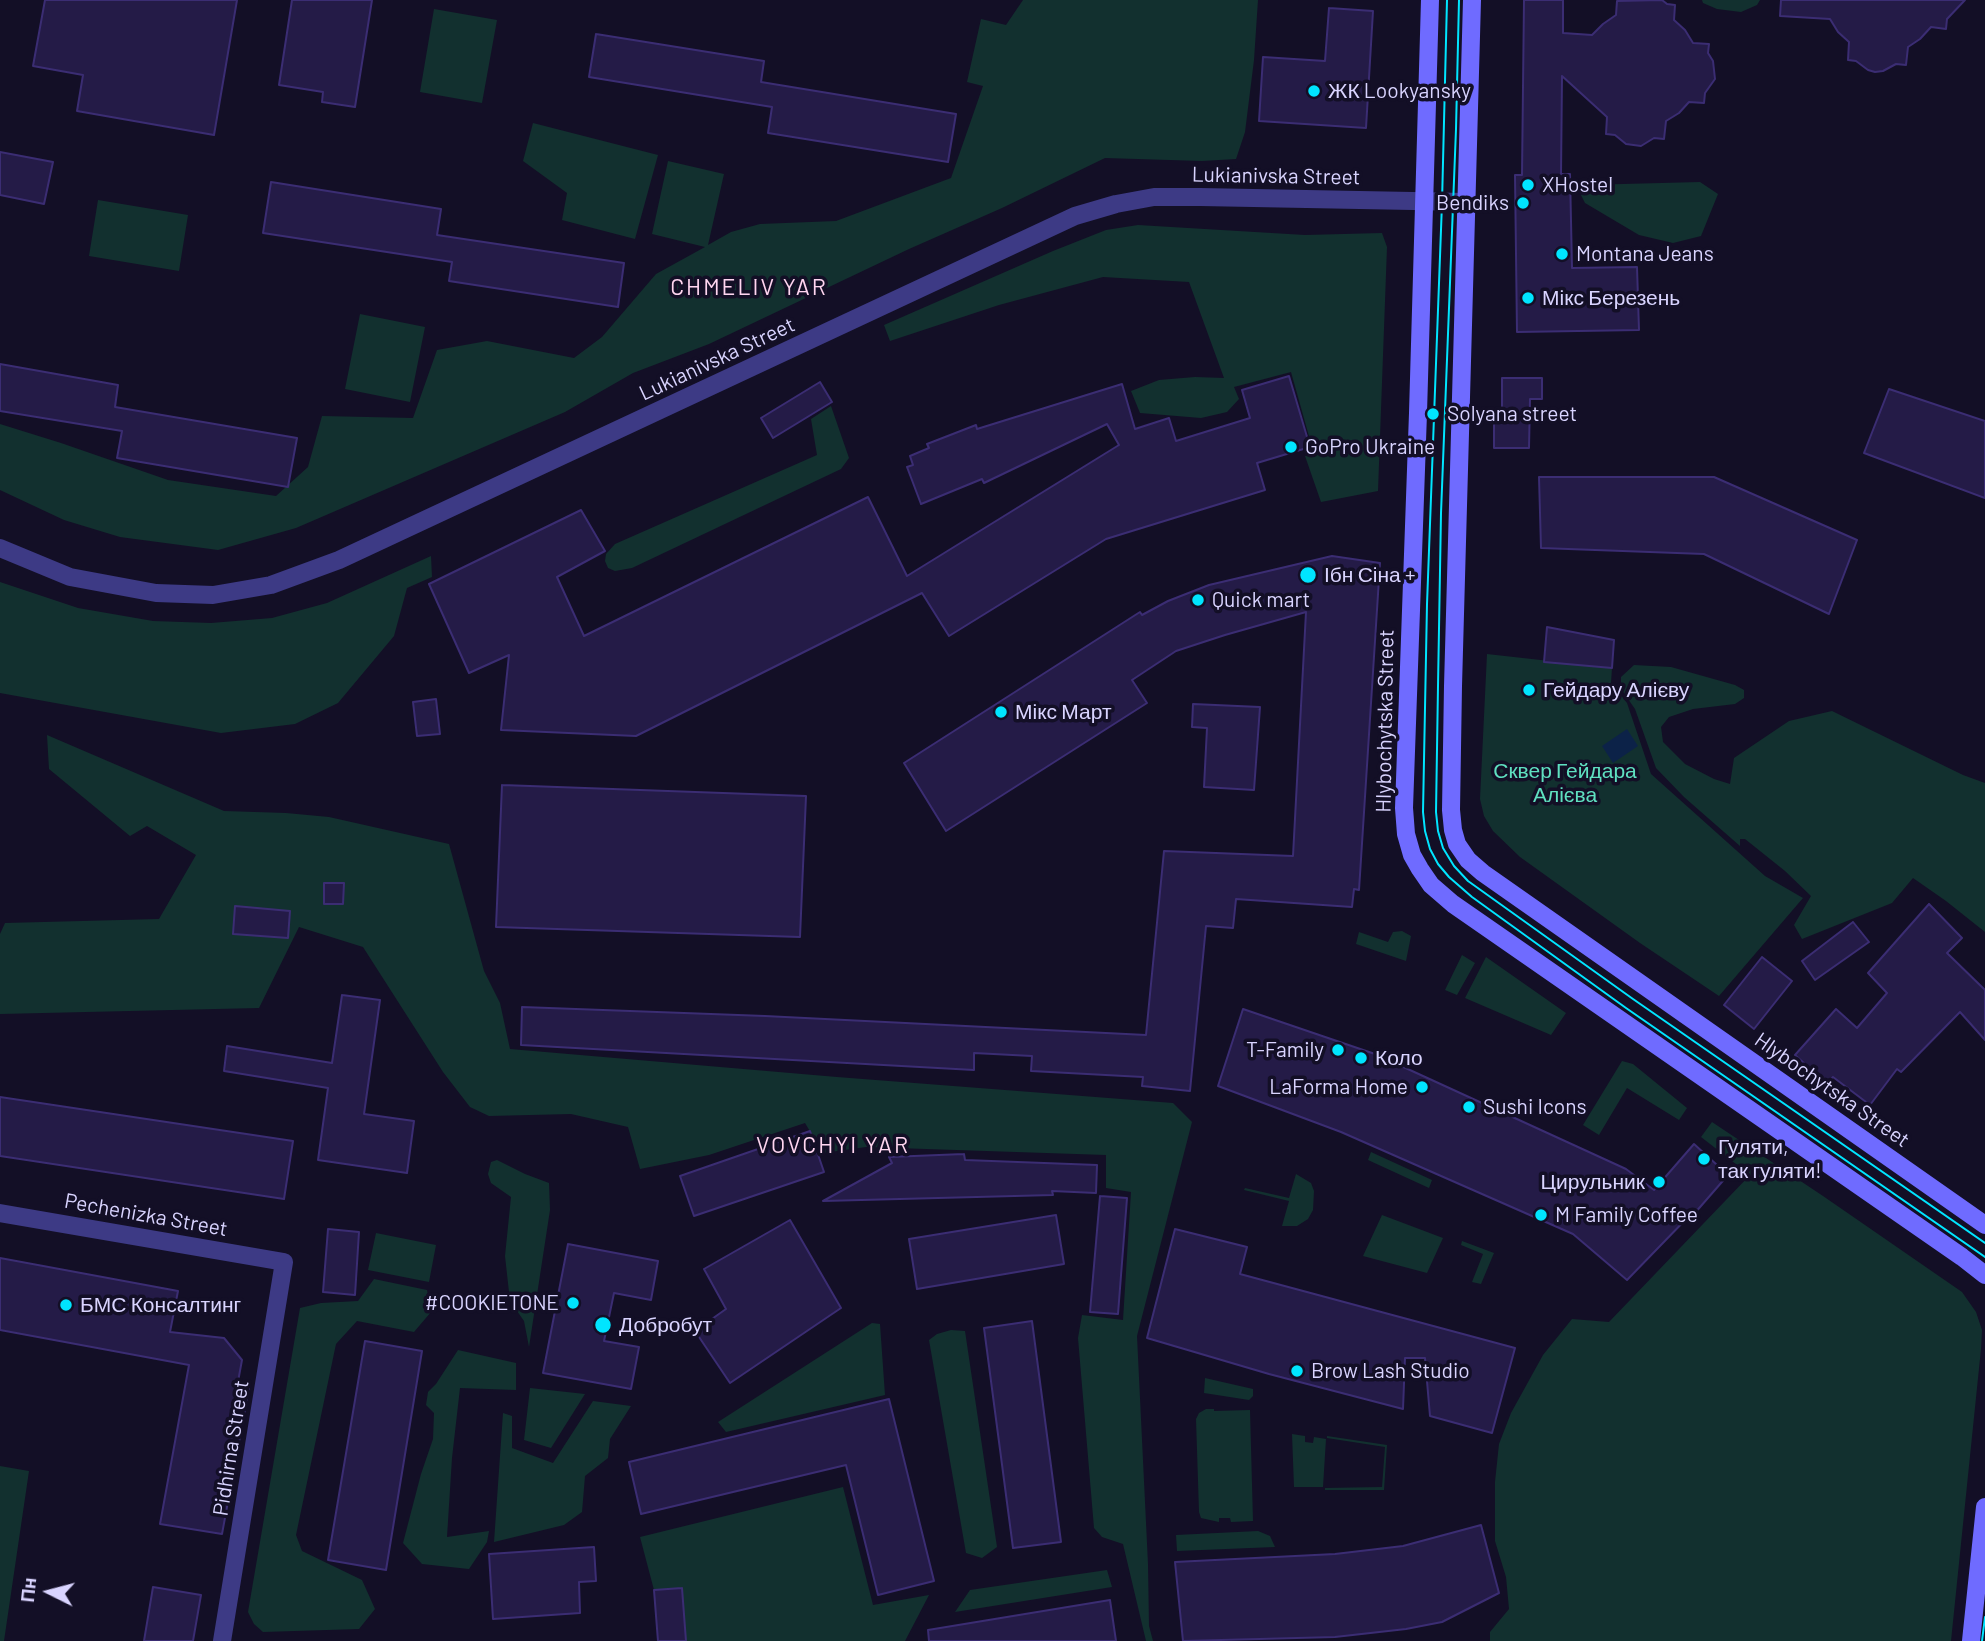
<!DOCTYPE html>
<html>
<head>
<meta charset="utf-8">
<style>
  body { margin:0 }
  #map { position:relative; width:1985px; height:1641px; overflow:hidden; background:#130f26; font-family:Barlow,sans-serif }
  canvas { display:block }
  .north { position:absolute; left:14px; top:1557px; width:70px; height:70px; -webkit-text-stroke:5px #130f26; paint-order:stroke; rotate:276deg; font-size:19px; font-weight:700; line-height:28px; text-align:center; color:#d9d4ff }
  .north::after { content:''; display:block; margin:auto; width:24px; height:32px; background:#d9d4ff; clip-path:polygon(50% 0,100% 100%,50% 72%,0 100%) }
</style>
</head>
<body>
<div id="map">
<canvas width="1985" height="1641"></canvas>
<div class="north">Пн</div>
</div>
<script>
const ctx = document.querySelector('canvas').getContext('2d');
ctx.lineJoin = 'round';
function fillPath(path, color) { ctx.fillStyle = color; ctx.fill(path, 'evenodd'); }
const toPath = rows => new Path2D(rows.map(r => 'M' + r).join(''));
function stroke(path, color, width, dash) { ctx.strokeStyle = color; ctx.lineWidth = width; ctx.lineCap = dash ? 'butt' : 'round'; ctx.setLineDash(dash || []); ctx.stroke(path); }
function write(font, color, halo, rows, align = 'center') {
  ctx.font = font + ' Barlow,sans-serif'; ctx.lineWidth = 7; ctx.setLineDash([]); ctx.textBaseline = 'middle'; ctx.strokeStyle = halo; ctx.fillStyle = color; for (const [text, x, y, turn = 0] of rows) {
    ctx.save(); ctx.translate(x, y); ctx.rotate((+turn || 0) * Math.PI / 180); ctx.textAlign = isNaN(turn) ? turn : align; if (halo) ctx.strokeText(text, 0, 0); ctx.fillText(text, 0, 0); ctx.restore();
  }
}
const green = toPath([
  [1023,0,1258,0,1254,60,1245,132,1236,159,1202,161,1105,158,1002,208,909,249,709,344,633,373,565,412,296,528,218,550,120,537,64,520,0,490,0,424,61,443,168,480,276,496,308,467,322,416,413,418,437,350,487,341,574,358,602,337,656,274,705,247,652,234,668,161,724,174,708,245,731,232,760,224,836,221,951,178,983,86,967,82,981,19,1006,25],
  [1702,0,1760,0,1757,5,1741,12,1717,9,1703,3],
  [434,9,497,20,482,103,420,92],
  [533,123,658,155,635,239,562,220,567,193,523,161],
  [1700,182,1718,194,1701,236,1673,243,1639,235,1585,203,1581,195,1584,185],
  [98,200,188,215,179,271,89,256],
  [1138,225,1305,235,1382,233,1387,247,1378,491,1321,502,1305,456,1314,454,1291,372,1234,387,1239,399,1227,412,1201,418,1140,413,1131,391,1159,380,1195,377,1224,378,1189,282,1103,277,999,305,890,341,884,325,1053,251,1106,230],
  [360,314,425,327,410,402,345,389],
  [831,406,849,458,841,469,632,568,615,571,608,568,605,561,606,554,615,544,817,455,811,419],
  [431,556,432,577,407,588,394,636,338,703,295,724,221,733,0,693,0,582,78,608,153,621,211,623,272,618,327,603],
  [1487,654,1612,668,1611,683,1627,703,1651,774,1765,876,1803,898,1719,996,1640,943,1520,857,1493,831,1484,816,1480,799],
  [1634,665,1671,667,1735,685,1744,690,1744,698,1735,704,1693,709,1669,717,1661,727,1663,742,1685,764,1714,779,1730,784,1734,758,1789,721,1832,711,1963,775,1985,783,1985,932,1946,901,1913,878,1892,903,1802,939,1794,925,1811,896,1785,871,1745,839,1740,839,1740,846,1684,797,1656,768,1635,709,1621,689,1621,677],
  [47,735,224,811,286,813,329,817,449,844,484,971,500,1003,510,1049,837,1077,1173,1103,1192,1122,1137,1336,1148,1564,1149,1626,1153,1641,1146,1641,1123,1544,1102,1537,1094,1528,1078,1338,1082,1315,1123,1320,1131,1192,1106,1188,1106,1155,866,1147,823,1153,805,1123,709,1155,640,1169,628,1127,571,1114,489,1116,470,1107,443,1072,363,947,299,927,259,1008,0,1014,0,934,5,923,159,919,196,855,147,826,130,836,49,769],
  [1402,931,1411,936,1406,961,1356,944,1359,932,1388,942,1393,932],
  [1462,955,1475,963,1457,995,1445,990],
  [1486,957,1566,1013,1551,1035,1465,998],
  [1622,1061,1633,1064,1687,1108,1679,1120,1627,1088,1599,1135,1583,1125],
  [1712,1122,1823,1196,1962,1292,1976,1312,1982,1330,1981,1349,1951,1641,1490,1641,1490,1632,1509,1609,1506,1577,1495,1541,1495,1482,1499,1444,1511,1413,1543,1355,1572,1319,1609,1322,1750,1175,1701,1137],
  [1371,1152,1432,1180,1429,1188,1368,1160],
  [497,1160,525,1174,549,1183,550,1210,529,1347,524,1321,510,1301,505,1256,511,1197,491,1183,488,1174,491,1162],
  [1296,1174,1311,1183,1314,1191,1313,1210,1308,1219,1297,1226,1282,1226,1289,1201,1244,1190,1245,1188,1289,1198],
  [1382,1215,1443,1238,1427,1273,1363,1256],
  [376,1233,436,1245,429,1282,368,1270],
  [1462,1241,1494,1253,1481,1284,1472,1282,1483,1254,1461,1245],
  [374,1279,427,1290,431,1312,414,1332,357,1321,336,1344,296,1535,302,1551,362,1580,375,1609,359,1629,263,1632,254,1624,248,1612,300,1308,321,1303,358,1301],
  [872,1323,880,1324,885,1395,726,1432,718,1422],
  [951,1330,965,1331,997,1547,982,1558,966,1553,929,1340,937,1334],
  [458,1350,516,1363,516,1390,460,1388,452,1458,447,1537,489,1531,487,1542,469,1569,422,1564,403,1543,421,1474,433,1439,434,1413,426,1405,428,1392,436,1384],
  [1205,1378,1253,1389,1253,1396,1249,1400,1204,1393],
  [530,1388,585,1394,551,1448,524,1440],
  [593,1401,631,1406,610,1439,608,1458,585,1476,582,1512,564,1525,494,1542,503,1413,512,1416,512,1448,553,1463],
  [1206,1409,1214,1409,1214,1411,1250,1410,1253,1521,1231,1522,1230,1518,1219,1518,1219,1522,1201,1518,1199,1512,1196,1419,1199,1413],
  [1292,1434,1305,1436,1305,1442,1313,1443,1314,1437,1326,1439,1323,1487,1294,1487],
  [1327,1436,1387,1445,1384,1490,1325,1490,1325,1488,1382,1487,1385,1447,1327,1438],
  [0,1466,29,1471,4,1641,0,1641],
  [843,1487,873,1605,929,1595,905,1641,686,1641,682,1589,654,1590,640,1537],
  [1258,1531,1270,1536,1275,1547,1177,1551,1176,1535],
  [1107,1570,1112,1587,955,1612,970,1590]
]);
const water = toPath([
  [1627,729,1638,746,1613,763,1602,746]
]);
const building = toPath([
  [45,0,237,0,214,135,77,111,83,75,33,66,45,0],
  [292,0,372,0,355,107,322,102,323,92,279,85,292,0],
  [1524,0,1563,0,1563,33,1592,35,1603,24,1616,15,1617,1,1662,0,1667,4,1675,5,1674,20,1685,30,1693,43,1709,44,1708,53,1713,61,1715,79,1705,93,1704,103,1689,102,1679,113,1666,121,1664,139,1654,138,1641,146,1626,144,1615,135,1606,134,1607,117,1562,76,1561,174,1570,174,1572,268,1637,267,1639,330,1517,332,1515,175,1522,175,1524,0],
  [1781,0,1965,0,1947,19,1946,29,1931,27,1920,39,1908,47,1906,65,1896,64,1883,71,1875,72,1868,70,1856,61,1848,60,1849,42,1838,32,1830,19,1780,16,1781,0],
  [1329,8,1373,11,1366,128,1259,121,1263,57,1325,61,1329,8],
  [596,34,764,61,761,82,956,114,948,162,768,133,772,107,589,77,596,34],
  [0,152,53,162,44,204,0,195,0,152],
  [271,182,441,209,437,235,624,263,618,307,449,281,452,262,263,233,271,182],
  [0,364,118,385,115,407,297,438,288,487,117,458,122,431,0,411,0,364],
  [1289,376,1310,447,1257,463,1265,490,1106,539,949,636,922,593,636,736,501,730,509,655,469,673,429,584,581,510,605,551,557,577,584,636,868,497,907,576,1119,445,1107,424,984,483,982,479,921,504,907,467,913,465,910,456,929,448,927,444,976,425,977,429,1122,384,1135,429,1169,418,1176,441,1250,418,1242,390,1289,376],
  [1502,378,1542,378,1542,399,1530,399,1529,448,1494,448,1494,417,1502,417,1502,378],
  [820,382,832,402,773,438,761,418,820,382],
  [1889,389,1985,421,1985,498,1864,453,1889,389],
  [1539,477,1714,477,1857,540,1829,614,1704,554,1541,548,1539,477],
  [1332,556,1380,563,1359,890,1354,889,1352,907,1236,899,1233,928,1206,926,1190,1091,1142,1086,1143,1077,1031,1071,1032,1056,974,1053,974,1070,521,1045,522,1007,765,1016,1146,1035,1164,851,1293,856,1306,612,1225,635,1176,651,1132,680,1147,703,946,831,904,763,1140,612,1142,615,1168,601,1209,585,1332,556],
  [1547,627,1614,640,1612,668,1544,662,1547,627],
  [436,699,440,734,417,736,413,702,436,699],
  [1193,704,1260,707,1254,790,1204,787,1207,728,1192,727,1193,704],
  [502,785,806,796,800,937,496,927,502,785],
  [324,883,344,883,343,904,324,904,324,883],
  [1929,904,1962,938,1947,953,1985,990,1985,1040,1960,1012,1901,1072,1897,1069,1870,1105,1833,1077,1827,1084,1795,1055,1836,1009,1857,1028,1887,993,1868,973,1929,904],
  [235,906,290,911,288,938,233,934,235,906],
  [1853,922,1869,942,1815,980,1802,961,1853,922],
  [1762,957,1792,981,1754,1029,1724,1005,1762,957],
  [342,995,380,1000,364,1114,414,1121,407,1173,318,1160,328,1088,224,1071,227,1046,332,1063,342,995],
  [1243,1009,1375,1054,1626,1169,1654,1190,1694,1144,1728,1175,1694,1214,1692,1213,1627,1280,1573,1234,1341,1132,1218,1086,1243,1009],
  [0,1097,293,1141,284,1199,0,1156,0,1097],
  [810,1131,824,1172,694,1216,680,1176,810,1131],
  [964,1154,965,1160,1097,1165,1096,1193,1052,1191,1053,1195,823,1201,892,1163,889,1157,964,1154],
  [1100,1196,1127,1198,1118,1314,1090,1312,1100,1196],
  [1056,1215,1064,1264,917,1289,909,1239,1056,1215],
  [790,1220,841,1308,730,1383,695,1331,726,1309,704,1269,790,1220],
  [328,1229,359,1232,355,1295,323,1292,328,1229],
  [1175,1229,1247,1247,1240,1274,1515,1348,1492,1433,1430,1416,1425,1358,1405,1358,1403,1409,1269,1374,1147,1338,1175,1229],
  [568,1244,658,1261,651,1300,614,1293,604,1341,639,1347,631,1389,543,1373,568,1244],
  [0,1258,178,1291,170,1332,224,1338,242,1360,237,1387,249,1388,222,1534,160,1524,189,1365,0,1330,0,1258],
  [1032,1321,1061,1542,1013,1548,984,1328,1032,1321],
  [365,1341,422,1351,386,1570,328,1560,365,1341],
  [889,1399,934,1581,878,1595,846,1465,641,1514,629,1462,889,1399],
  [1481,1525,1499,1593,1442,1622,1406,1629,1335,1637,1183,1641,1175,1562,1335,1554,1403,1546,1481,1525],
  [594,1547,596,1581,579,1582,580,1613,493,1619,489,1554,594,1547],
  [153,1587,201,1595,193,1641,144,1641,153,1587],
  [682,1588,686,1641,658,1641,654,1590,682,1588],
  [1110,1600,1116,1641,929,1641,928,1630,1110,1600]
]);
const street = toPath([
  [0,548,70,577,156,593,213,595,271,585,339,560,1075,216,1116,204,1154,197,1200,197,1466,202],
  [0,1213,284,1262,222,1641]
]);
const secondary = toPath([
  [1430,0,1418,413,1404,808,1406,834,1412,855,1420,869,1431,885,1453,904,1962,1257,1985,1275],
  [1472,0,1453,686,1451,810,1453,830,1457,844,1468,860,1483,873,1985,1225],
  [1971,1641,1985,1507]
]);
const tram = toPath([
  [1447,0,1442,203,1427,604,1423,812,1425,831,1430,849,1438,864,1449,877,1472,897,1626,1008,1985,1257],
  [1459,0,1456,129,1441,513,1438,686,1436,812,1438,831,1443,848,1454,866,1468,881,1633,999,1985,1243],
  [1982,1641,1985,1617]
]);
const markers = [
  [1314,91,7,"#00e5ff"],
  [1528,185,7,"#00e5ff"],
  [1523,203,7,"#00e5ff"],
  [1562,254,7,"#00e5ff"],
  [1528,298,7,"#00e5ff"],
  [1433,414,7,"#00e5ff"],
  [1291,447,7,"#00e5ff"],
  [1308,575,9,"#00e5ff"],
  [1198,600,7,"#00e5ff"],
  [1529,690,7,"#00e5ff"],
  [1001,712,7,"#00e5ff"],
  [1338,1050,7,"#00e5ff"],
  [1361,1058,7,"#00e5ff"],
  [1422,1087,7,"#00e5ff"],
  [1469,1107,7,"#00e5ff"],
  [1704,1159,7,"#00e5ff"],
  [1659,1182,7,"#00e5ff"],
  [1541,1215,7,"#00e5ff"],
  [573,1303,7,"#00e5ff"],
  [66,1305,7,"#00e5ff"],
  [603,1325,9,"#00e5ff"],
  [1297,1371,7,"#00e5ff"]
];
const poiNames = [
  ["ЖК Lookyansky",1328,91],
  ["XHostel",1542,185],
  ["Bendiks",1509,203,"right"],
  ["Montana Jeans",1576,254],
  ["Мікс Березень",1542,298],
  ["Solyana street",1447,414],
  ["GoPro Ukraine",1305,447],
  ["Ібн Сіна +",1324,575],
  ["Quick mart",1212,600],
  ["Гейдару Алієву",1543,690],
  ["Мікс Март",1015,712],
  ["T-Family",1324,1050,"right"],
  ["Коло",1375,1058],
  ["LaForma Home",1408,1087,"right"],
  ["Sushi Icons",1483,1107],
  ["Гуляти,",1718,1147],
  ["так гуляти!",1718,1171],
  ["Цирульник",1645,1182,"right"],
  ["M Family Coffee",1555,1215],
  ["#COOKIETONE",559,1303,"right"],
  ["БМС Консалтинг",80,1305],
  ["Добробут",619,1325],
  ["Brow Lash Studio",1311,1371]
];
const streetNames = [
  ["Lukianivska Street",1276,176,1],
  ["Lukianivska Street",717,359,-25],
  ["Hlybochytska Street",1385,721,-89],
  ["Hlybochytska Street",1832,1090,35],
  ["Pechenizka Street",146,1215,10],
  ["Pidhirna Street",231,1448,-81]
];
const parkNames = [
  ["Сквер Гейдара",1565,771],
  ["Алієва",1565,795]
];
const neighbourhoodNames = [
  ["CHMELIV YAR",749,287],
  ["VOVCHYI YAR",833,1145]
];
fillPath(green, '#12302f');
fillPath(water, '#0c2248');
fillPath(building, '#241b47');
stroke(building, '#3b2d73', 2);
stroke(street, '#3d3a85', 18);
stroke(secondary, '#6f6bff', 18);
stroke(tram, '#00e5ff', 2);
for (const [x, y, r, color] of markers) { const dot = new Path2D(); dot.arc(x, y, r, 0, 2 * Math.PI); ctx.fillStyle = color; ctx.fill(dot); stroke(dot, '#130f26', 2.5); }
write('21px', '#d9d4ff', '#130f26', poiNames, 'left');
write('21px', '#d9d4ff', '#130f26', streetNames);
write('21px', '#5fe0c0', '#130f26', parkNames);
ctx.letterSpacing = '2px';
write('23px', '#ffd6f0', '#130f26', neighbourhoodNames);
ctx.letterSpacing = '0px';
</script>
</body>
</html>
